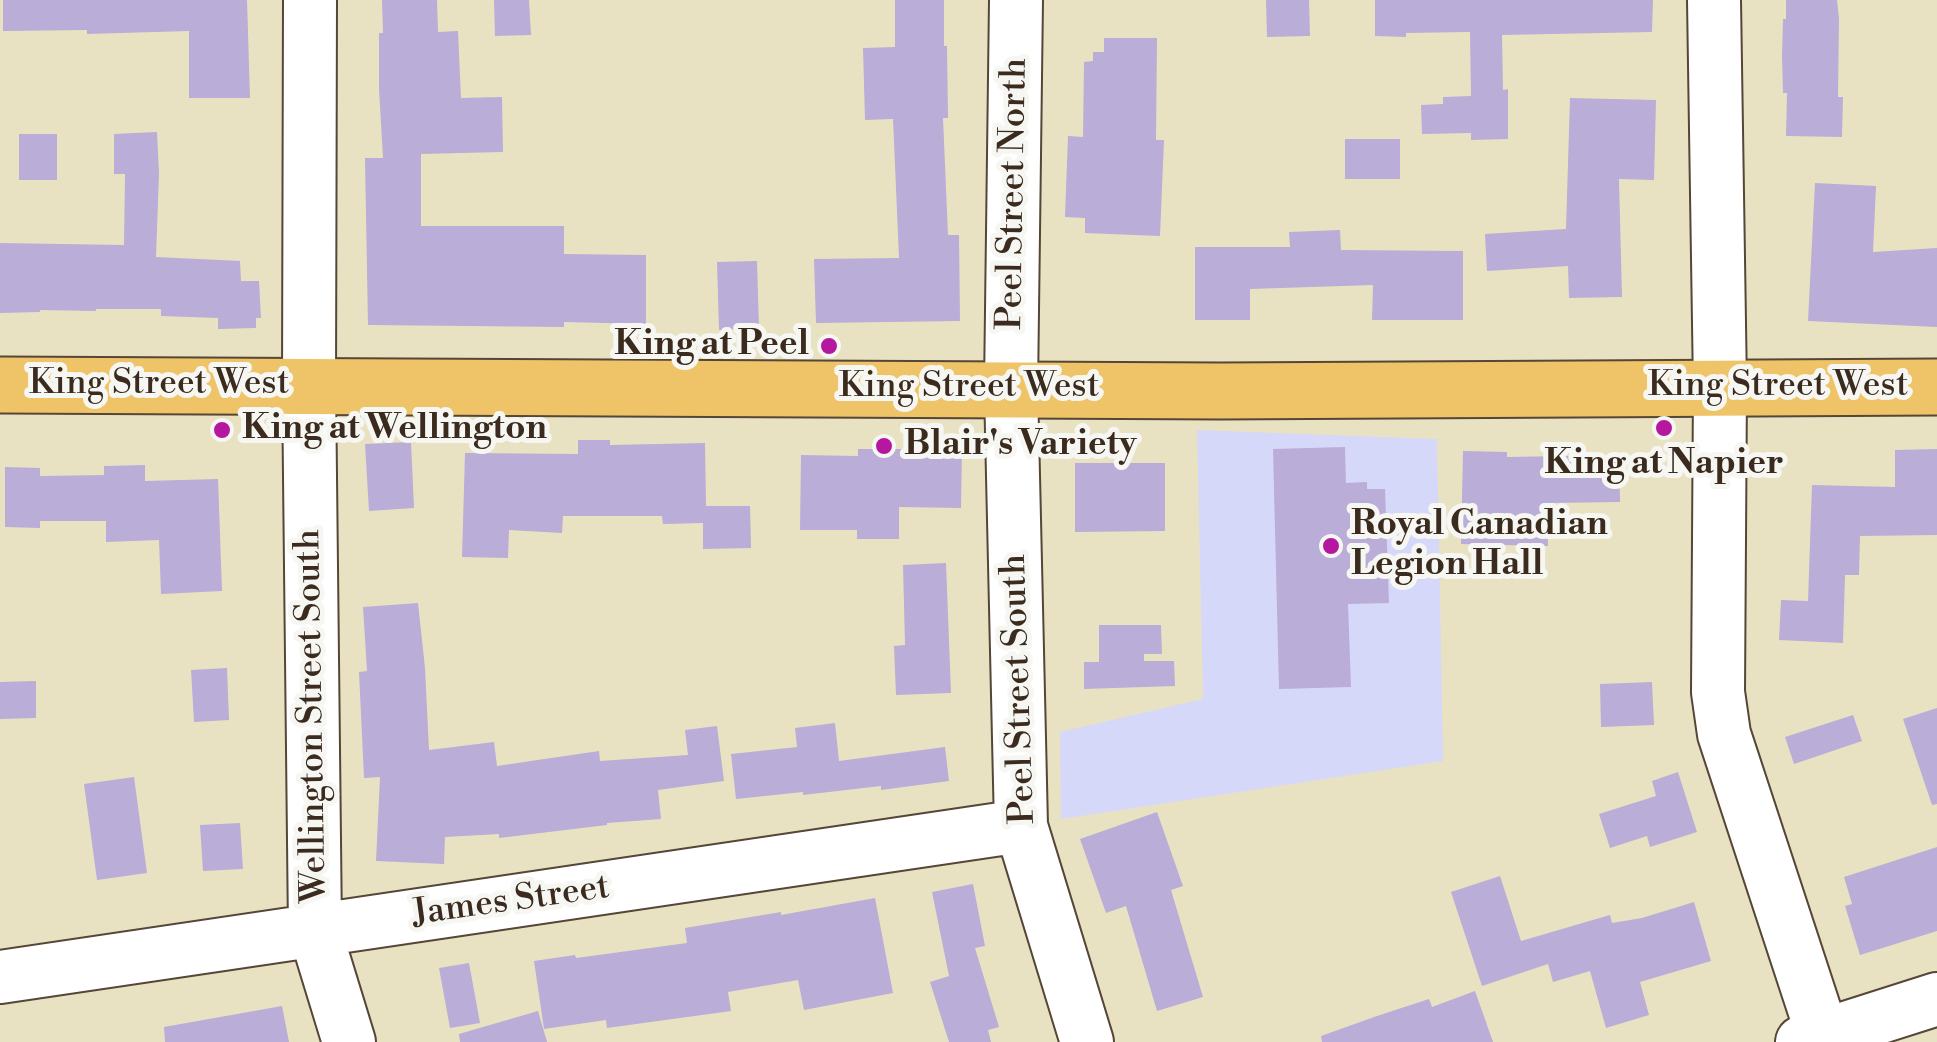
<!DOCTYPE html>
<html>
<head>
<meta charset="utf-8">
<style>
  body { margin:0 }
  canvas { display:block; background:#e8e2c2 }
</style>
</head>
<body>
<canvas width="1937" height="1042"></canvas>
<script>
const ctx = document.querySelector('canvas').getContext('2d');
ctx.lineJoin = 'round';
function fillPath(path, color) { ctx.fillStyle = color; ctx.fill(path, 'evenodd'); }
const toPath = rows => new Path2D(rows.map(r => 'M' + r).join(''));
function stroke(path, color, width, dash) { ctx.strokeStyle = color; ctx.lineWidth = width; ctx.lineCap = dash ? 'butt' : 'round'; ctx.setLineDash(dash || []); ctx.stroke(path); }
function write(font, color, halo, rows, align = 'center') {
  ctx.font = font + ' "Libre Bodoni",serif'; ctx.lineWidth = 10; ctx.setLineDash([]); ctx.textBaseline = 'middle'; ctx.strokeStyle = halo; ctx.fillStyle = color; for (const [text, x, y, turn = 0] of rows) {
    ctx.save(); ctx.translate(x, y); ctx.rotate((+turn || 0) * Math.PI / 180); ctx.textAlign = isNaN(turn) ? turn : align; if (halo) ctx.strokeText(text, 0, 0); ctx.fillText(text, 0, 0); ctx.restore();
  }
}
const built = toPath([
  [1197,430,1437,439,1443,761,1061,819,1060,732,1203,699]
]);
const building = toPath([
  [3,0,247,0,250,98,189,98,189,31,87,34,87,30,3,31],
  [382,0,437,0,438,32,458,31,461,98,502,97,503,152,421,154,421,226,564,226,564,254,646,255,646,324,564,322,564,327,368,325,365,158,383,158,379,89,379,33,383,33],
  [494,0,529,0,531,35,495,36],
  [895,0,944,0,944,46,947,46,948,118,943,118,948,235,959,235,960,321,816,323,814,259,899,258,893,119,865,120,863,48,895,47],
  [1266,0,1309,0,1310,36,1267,37],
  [1375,0,1653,0,1652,32,1502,35,1503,90,1508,89,1508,139,1471,140,1471,133,1422,134,1421,105,1443,104,1443,97,1471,96,1470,32,1406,33,1406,37,1375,36],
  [1786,0,1837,0,1839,19,1838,97,1843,97,1842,137,1786,136,1787,93,1783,93,1782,56,1783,19,1786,19],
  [1104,38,1157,38,1156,140,1164,140,1160,236,1085,233,1085,218,1065,217,1068,136,1083,137,1084,62,1093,61,1093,52,1104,52],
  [1570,98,1656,100,1654,180,1619,179,1622,297,1569,298,1568,266,1487,271,1485,234,1566,229],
  [157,132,159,173,156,257,240,261,241,281,259,281,261,318,256,318,256,328,218,329,218,318,161,316,161,309,96,309,96,311,40,310,40,312,0,313,0,243,124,245,125,174,114,174,114,134],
  [19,134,57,134,57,180,19,180],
  [1345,139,1400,139,1400,179,1345,179],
  [1815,183,1876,186,1873,252,1937,248,1937,327,1808,321],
  [1340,230,1341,250,1463,251,1463,320,1372,320,1373,285,1250,289,1250,320,1195,320,1195,247,1290,247,1289,232],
  [757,261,759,329,719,330,717,262],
  [578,440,610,440,610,445,705,443,706,506,750,506,751,548,703,549,703,523,663,524,662,516,563,516,562,533,509,530,508,558,462,557,465,453,578,454],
  [411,442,414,508,369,511,365,444],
  [905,446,962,447,961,508,899,507,899,539,857,539,857,530,800,530,801,455,858,456,858,449,905,449],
  [1345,447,1346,483,1367,482,1367,489,1385,489,1389,603,1348,604,1351,687,1279,689,1273,449],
  [1937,449,1937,535,1860,536,1859,575,1845,575,1843,643,1779,640,1781,600,1808,601,1812,485,1895,487,1895,450],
  [1463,451,1507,452,1507,457,1619,455,1620,502,1547,503,1548,546,1461,544],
  [1075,463,1165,463,1165,531,1075,532],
  [145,465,145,481,218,479,222,591,161,594,159,540,106,542,106,521,40,521,40,528,5,527,5,467,40,468,40,476,104,475,104,466],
  [946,563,951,693,896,695,894,646,905,645,903,565],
  [418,603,425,668,429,750,494,742,497,766,599,751,600,761,688,755,685,730,717,726,724,781,658,790,661,819,607,823,607,825,499,838,499,834,445,837,444,864,376,861,380,777,364,778,359,672,367,671,363,607],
  [1099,625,1161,625,1162,654,1144,654,1144,661,1174,661,1175,686,1084,689,1084,662,1099,662],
  [227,668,229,720,194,722,191,670],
  [36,681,36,718,0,719,0,682],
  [1652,682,1654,725,1601,727,1600,684],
  [1937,708,1937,804,1932,805,1903,719],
  [1853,715,1862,741,1794,764,1785,737],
  [835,723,839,761,945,747,949,781,881,790,881,786,803,795,803,792,736,799,731,754,797,747,795,728],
  [1678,772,1697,832,1650,847,1647,836,1610,848,1599,814,1656,796,1652,781],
  [134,777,147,873,97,880,84,784],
  [1157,812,1183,886,1171,890,1203,997,1157,1011,1126,906,1106,913,1080,839],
  [240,823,243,869,203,871,200,825],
  [1937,847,1937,931,1860,955,1845,906,1852,904,1844,877],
  [1500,876,1521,941,1610,915,1612,923,1642,918,1694,902,1711,961,1640,982,1649,1015,1606,1028,1590,971,1553,982,1548,964,1482,986,1451,892],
  [973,884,985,946,975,948,999,1027,988,1030,991,1042,949,1042,930,982,949,976,932,892],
  [875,898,893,993,804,1010,798,980,728,992,731,1011,607,1028,606,1020,544,1029,534,961,575,955,576,958,687,943,685,928,781,912,781,915],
  [469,963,480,1023,450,1028,439,968],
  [1475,991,1493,1042,1322,1042,1321,1036,1377,1016,1429,999,1432,1007],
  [282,1006,289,1042,165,1042,164,1027],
  [538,1011,547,1042,460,1042,459,1034]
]);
const minor = toPath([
  [310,0,309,385,315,931,349,1042],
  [1016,0,1011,388,1021,826,1087,1042],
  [1714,0,1720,387,1718,692,1724,734,1825,1042],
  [0,977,1021,826],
  [1802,1042,1937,999]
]);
const major = toPath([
  [0,385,1221,391,1937,387]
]);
const markers = [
  [829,346,10,"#b5179e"],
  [1664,428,10,"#b5179e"],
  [222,430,10,"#b5179e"],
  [884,446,10,"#b5179e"],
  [1331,546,10,"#b5179e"]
];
const streetNames = [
  ["Peel Street North",1014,194,-89],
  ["King Street West",159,385],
  ["King Street West",1778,387],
  ["King Street West",969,388],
  ["Peel Street South",1020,689,-92],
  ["Wellington Street South",313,716,-91],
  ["James Street",511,902,-8]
];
const poiNames = [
  ["King at Peel",809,346,"right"],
  ["King at Wellington",242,430],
  ["Blair's Variety",904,446],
  ["King at Napier",1664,465,"center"],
  ["Royal Canadian",1351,526],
  ["Legion Hall",1351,566]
];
fillPath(built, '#d5d8f9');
fillPath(building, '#baadd7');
stroke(minor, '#554637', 56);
stroke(major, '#554637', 59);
stroke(minor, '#fff', 52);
stroke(major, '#efc469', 55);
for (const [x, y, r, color] of markers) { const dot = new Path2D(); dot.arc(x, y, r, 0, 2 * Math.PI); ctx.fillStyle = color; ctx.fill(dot); stroke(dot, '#f6f6f2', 4); }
write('35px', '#3b2a1e', '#f6f6f2', streetNames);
write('bold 35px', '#3b2a1e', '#f6f6f2', poiNames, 'left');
</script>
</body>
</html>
